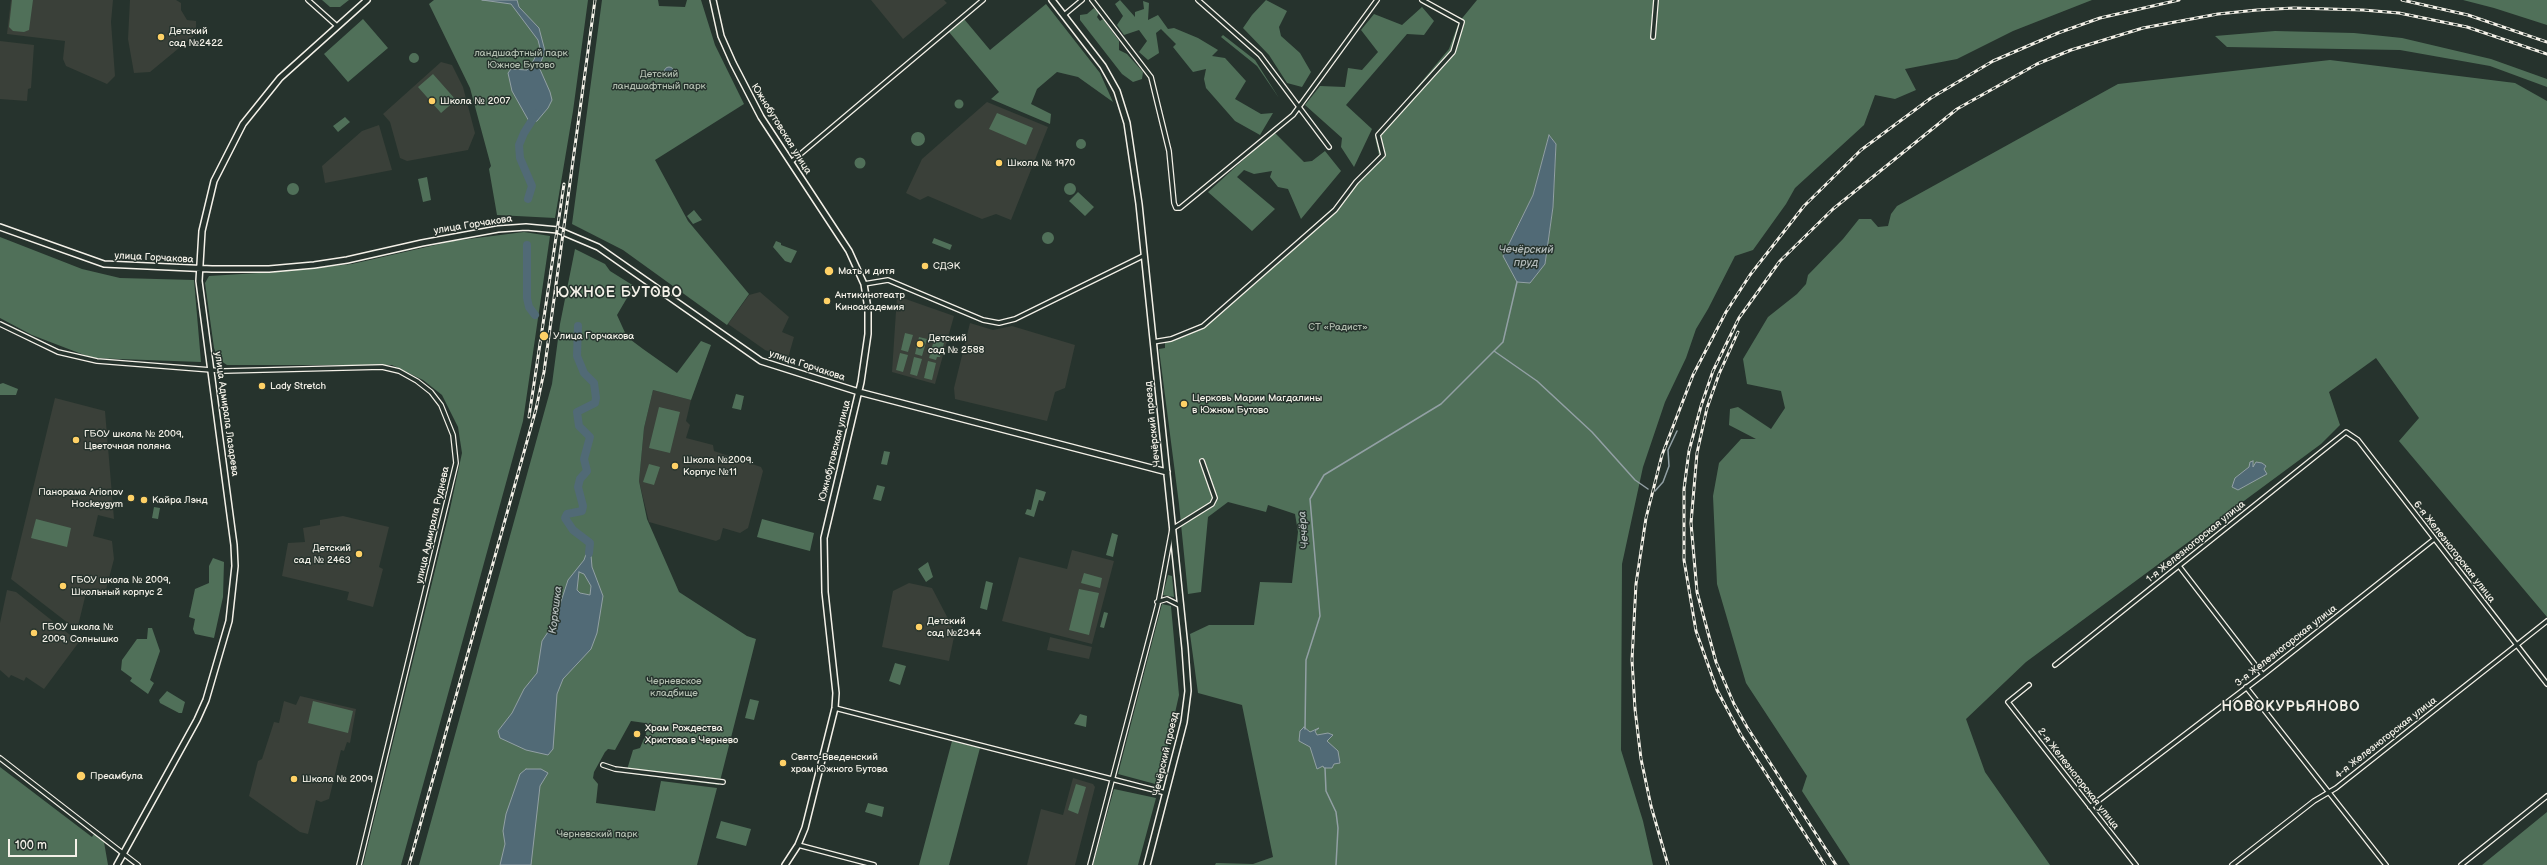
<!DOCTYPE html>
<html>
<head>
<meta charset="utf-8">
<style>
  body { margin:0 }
  #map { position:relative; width:2547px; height:865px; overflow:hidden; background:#26332d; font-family:"Balsamiq Sans",sans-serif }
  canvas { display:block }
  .scale { position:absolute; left:8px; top:839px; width:69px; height:18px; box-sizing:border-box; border:2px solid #f4f1e8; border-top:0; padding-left:5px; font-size:12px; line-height:14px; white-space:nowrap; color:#f4f1e8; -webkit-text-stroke:3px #26332d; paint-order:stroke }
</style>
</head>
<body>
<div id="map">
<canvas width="2547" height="865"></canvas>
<div class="scale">100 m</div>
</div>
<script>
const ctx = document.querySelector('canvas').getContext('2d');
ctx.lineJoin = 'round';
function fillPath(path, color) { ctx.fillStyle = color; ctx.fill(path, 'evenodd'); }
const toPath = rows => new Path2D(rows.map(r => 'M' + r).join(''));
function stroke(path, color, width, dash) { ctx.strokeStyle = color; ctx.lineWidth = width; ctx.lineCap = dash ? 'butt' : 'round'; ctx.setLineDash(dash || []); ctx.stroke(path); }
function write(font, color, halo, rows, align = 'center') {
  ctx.font = font + ' "Balsamiq Sans",sans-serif'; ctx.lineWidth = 3; ctx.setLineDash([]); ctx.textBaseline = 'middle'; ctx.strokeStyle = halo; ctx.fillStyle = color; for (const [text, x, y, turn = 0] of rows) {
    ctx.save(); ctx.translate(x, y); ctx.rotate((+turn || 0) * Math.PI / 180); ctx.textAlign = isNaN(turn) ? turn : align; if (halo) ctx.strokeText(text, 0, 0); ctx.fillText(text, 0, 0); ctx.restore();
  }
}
const built = toPath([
  [11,0,113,0,111,22,115,76,107,84,66,66,63,59,65,41,7,34],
  [130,0,176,0,181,3,181,10,187,20,196,21,196,34,150,72,134,73,128,39],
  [871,0,944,0,947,3,903,39],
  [0,41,34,45,31,88,28,89,27,101,0,99],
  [441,62,452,65,463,87,475,133,468,150,407,161,400,158,390,122,383,114],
  [987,102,1048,127,1011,220,996,214,982,219,928,196,920,200,906,193,922,159],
  [379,125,392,170,325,183,322,166,362,131],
  [760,292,789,317,782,332,794,337,788,358,765,350,728,324,749,295],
  [897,296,954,316,935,384,892,372],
  [970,323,993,330,1012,326,1075,345,1065,388,1055,392,1047,421,955,399,954,388],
  [653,390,691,400,686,421,690,425,686,438,713,445,714,451,761,467,763,471,748,528,740,533,723,528,720,539,716,541,649,522,639,481,644,428],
  [55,398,105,411,114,519,98,515,93,536,112,541,114,559,104,597,86,593,77,630,11,579],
  [343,516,389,527,379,567,383,569,373,607,347,600,349,592,282,576,288,543,305,542,303,528,320,525,320,520],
  [1072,550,1114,561,1092,644,1002,621,1019,557,1067,569],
  [909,583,932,588,955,632,949,661,882,647,893,591],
  [7,590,16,592,79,642,44,689,26,677,24,681,11,675,9,678,0,670,0,623],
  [1050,637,1092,647,1089,659,1047,650],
  [300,696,356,709,350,743,347,742,344,751,341,750,329,799,321,802,316,800,308,834,300,832,249,796,258,761,262,759,274,722,279,723,284,701,296,705],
  [1073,778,1093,784,1095,787,1075,865,1027,865,1041,809,1063,815]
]);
const green = toPath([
  [12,0,33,0,29,30,24,32,13,31,9,27],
  [322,0,349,0,340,7,330,7],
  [434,0,588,0,573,111,555,218,497,215,489,169,491,166,470,88,429,4],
  [602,0,658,0,659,6,685,7,687,0,701,0,715,45,744,104,655,160,688,221,749,294,727,325,623,250,572,224],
  [1120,0,1135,17,1135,12,1144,9,1143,1,1149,3,1148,20,1158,15,1168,29,1174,28,1198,38,1218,50,1212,56,1225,58,1246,81,1235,99,1261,114,1273,113,1260,135,1235,121,1206,88,1204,79,1206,69,1193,72,1173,47,1176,44,1161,29,1156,33,1159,53,1148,60,1139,52,1147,41,1139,30,1124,35,1117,25,1123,16,1115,4],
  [1266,0,1287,11,1279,27,1281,36,1300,53,1311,72,1302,87,1287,83,1269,55,1243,28,1252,15],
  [1477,0,2092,0,2013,31,1957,59,1905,69,1916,90,1895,99,1875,95,1864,125,1795,188,1786,204,1753,250,1735,256,1708,309,1696,329,1686,358,1665,402,1643,467,1622,564,1621,750,1643,821,1653,865,1215,865,1216,863,1253,864,1273,857,1242,705,1198,693,1190,634,1209,625,1254,625,1260,582,1292,583,1298,532,1295,514,1268,505,1266,512,1228,502,1208,517,1201,592,1188,594,1179,504,1159,349,1165,348,1165,339,1202,325,1333,208,1379,155,1375,137,1449,49,1459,22],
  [1549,135,1556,144,1553,207,1545,264,1503,256,1533,195],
  [2463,0,2547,0,2547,25,2494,8],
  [1046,4,1100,73,1113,102,1078,77,1057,72,1037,89,1031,104,1051,114,1050,124,991,99,999,92,949,32,964,19,990,50],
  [1422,7,1434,21,1424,35,1407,34,1346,105,1372,129,1354,167,1341,147,1342,138,1305,105,1320,86,1345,87,1348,68,1362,70,1378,52,1361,30,1374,14,1402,25],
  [1094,8,1099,13,1097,17,1100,21,1103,19,1119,41,1119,50,1127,54,1143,72,1142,79,1133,82,1122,74,1080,20,1080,15,1087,14],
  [363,19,388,48,348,82,324,54],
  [2275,31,2354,33,2402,38,2491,59,2547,79,2547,87,2490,66,2400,50,2227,47,2215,36],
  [1223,35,1255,60,1279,98,1257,66,1221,37],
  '409 58a5 5 0 1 1 10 0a5 5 0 1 1-10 0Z',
  [2330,60,2515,83,2547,101,2547,617,2399,441,2419,418,2376,358,2329,392,2340,425,2321,444,2026,662,1966,719,1985,772,2050,865,1850,865,1802,791,1807,776,1746,683,1717,584,1713,496,1719,463,1741,439,1756,439,1729,425,1730,409,1738,407,1771,429,1785,408,1781,391,1747,384,1743,359,1768,317,1797,294,1806,284,1808,275,1843,239,1859,219,1871,219,1878,227,1888,226,1891,214,1897,206,2118,84],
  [433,74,456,100,441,113,418,87],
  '954.5 104a4.5 4.5 0 1 1 9 0a4.5 4.5 0 1 1-9 0Z',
  [997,113,1033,128,1026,145,989,129],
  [345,117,350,122,338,132,333,126],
  '911 139a7 7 0 1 1 14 0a7 7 0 1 1-14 0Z',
  [1274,132,1304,162,1312,161,1325,151,1341,171,1301,219,1288,189,1278,187,1270,177,1272,171,1254,174,1244,170,1237,177,1275,209,1252,231,1208,192],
  '1076 144a5 5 0 1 1 10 0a5 5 0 1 1-10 0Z',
  '854.5 163a5.5 5.5 0 1 1 11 0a5.5 5.5 0 1 1-11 0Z',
  [427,177,431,200,423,202,418,179],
  '287 189a6 6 0 1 1 12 0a6 6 0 1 1-12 0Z',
  '1064 189a6 6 0 1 1 12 0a6 6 0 1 1-12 0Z',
  [1078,192,1094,207,1085,216,1069,201],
  [694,210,702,220,693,224,687,216],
  [524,232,550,236,523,421,401,865,363,865,450,509,462,453,458,427,442,395,423,380,392,365,227,365,218,359,214,348,205,283,209,276,275,272,352,264,453,241],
  '1042 238a6 6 0 1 1 12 0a6 6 0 1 1-12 0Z',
  [0,237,82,269,120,278,194,280,201,362,92,358,32,335,0,318],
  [934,238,952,245,950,250,932,243],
  [776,241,781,243,781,245,797,251,791,263,785,261,773,247],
  [575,249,605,264,610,271,634,286,617,315,627,337,643,349,677,373,701,341,711,345,691,400,653,390,644,428,639,481,647,519,679,592,747,636,756,639,719,785,626,773,633,750,640,748,646,734,645,723,631,721,615,750,608,749,605,752,594,772,593,778,598,784,596,803,655,811,661,781,717,788,697,865,419,865,552,384,560,324],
  [905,333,913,335,908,352,901,350],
  [919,337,927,339,922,356,915,354],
  [934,340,944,343,940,357,937,357,936,360,929,358],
  [900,353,908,355,903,372,896,370],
  [914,357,922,359,917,376,910,374],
  [928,361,936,363,932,380,924,378],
  [3,383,18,389,16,395,0,395,0,384],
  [736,394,744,396,741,410,732,408],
  [659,407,680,412,670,453,649,448],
  [884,451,890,452,887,465,881,464],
  [649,464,660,467,654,485,643,482],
  [877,485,885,487,881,501,873,499],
  [1036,489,1046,492,1043,501,1039,500,1034,517,1025,514,1027,509,1031,510],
  [154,507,160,508,158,519,152,518],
  [36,519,71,528,67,547,31,538],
  [762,519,814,533,810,551,757,537],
  [1112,533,1118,535,1113,557,1106,555],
  [213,558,224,562,223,597,214,638,195,634,193,629,195,619,189,617,195,589,209,583,209,566],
  [928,562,933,577,926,582,918,569],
  [1084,573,1102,578,1100,588,1081,583],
  [1168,575,1172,576,1174,597,1163,595],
  [986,581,993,583,987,610,980,608],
  [1079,589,1099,593,1089,635,1069,630],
  [1162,604,1171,606,1179,695,1159,785,1118,774],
  [1104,612,1108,613,1104,628,1100,627],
  [148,628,152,628,160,651,150,680,154,683,148,694,130,681,132,678,121,670,122,660,137,639,147,639],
  [895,663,906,666,900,685,889,681],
  [167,691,185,702,182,713,179,713,160,703,159,700],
  [750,699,759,701,754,720,745,718],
  [313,701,353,711,348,733,308,723],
  [1080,714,1087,716,1086,727,1074,724],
  [952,741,980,748,949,865,919,865],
  [0,767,92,837,94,834,104,842,108,865,0,865],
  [1076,784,1086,787,1078,814,1068,810],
  [1114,789,1156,798,1138,865,1093,865],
  [868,803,884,807,882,817,865,812],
  [2547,812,2547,865,2482,865],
  [721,821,751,829,746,846,716,838]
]);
const water = toPath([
  [482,0,517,0,519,7,539,28,545,51,539,67,550,92,552,100,548,108,537,121,530,123,512,91,508,73,511,69,527,70,530,67,540,48,538,40,511,4,482,0],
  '664 72a5 5 0 1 1 10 0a5 5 0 1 1-10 0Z',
  [1549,135,1556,144,1553,207,1545,264,1530,283,1517,282,1503,256,1533,195,1549,135],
  [2253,461,2253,467,2256,462,2262,463,2266,466,2264,469,2267,474,2238,490,2232,487,2235,478,2249,467,2250,462,2253,461],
  [590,543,592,567,603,596,597,633,591,649,563,679,557,694,553,749,548,755,526,750,500,738,498,731,512,713,524,689,537,673,542,641,554,623,568,580,584,560,590,543],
  [579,572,584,574,591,586,590,595,580,593,577,590,579,572],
  [1304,727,1310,732,1319,728,1315,731,1317,735,1328,733,1333,735,1327,741,1338,751,1340,763,1334,764,1332,768,1324,768,1323,766,1317,769,1310,747,1299,741,1300,731,1304,727],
  [526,769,541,769,548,773,540,786,531,865,500,865,505,844,503,831,506,814,520,774,526,769]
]);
const stream = toPath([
  [1494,351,1537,381,1592,432,1635,480,1648,489],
  [1655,491,1663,482,1669,466,1668,450,1677,431],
  [1305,729,1306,660,1320,616,1310,499,1324,475,1441,404,1503,342,1517,282],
  [1325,768,1326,791,1336,812,1338,828,1336,865]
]);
const river = toPath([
  [528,199,532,186,520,158,519,145,524,133,536,114],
  [527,245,527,298,529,307,535,315],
  [578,326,577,356,584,373,594,383,596,398,595,403,577,412,579,426,590,437,584,459,587,471,580,479,578,487,583,506,582,511,567,514,565,518,573,530,590,543,589,553]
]);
const street = toPath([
  [308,0,337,26],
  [1092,0,1151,77,1169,151,1174,203,1176,208,1180,208,1293,115,1377,0],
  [1198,0,1260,55,1329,147],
  [1064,15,1082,0],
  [1653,37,1656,0],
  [791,162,983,0],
  [864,284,888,280,983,320,999,323,1015,319,1143,256],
  [0,324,58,352,97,361,224,371,382,367,399,371,417,381,431,392,441,405,453,435,456,463,359,865],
  [1153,342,1171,339,1203,326,1335,210,1356,182,1383,155,1378,135,1453,52,1462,22,1422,0],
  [2179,566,2263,675],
  [1157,602,1167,599,1181,606],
  [2055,665,2346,432,2358,440,2547,684],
  [2029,685,2008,702,2136,865],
  [2246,687,2386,865],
  [835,708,1166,793],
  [0,758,138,865],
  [603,765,615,769,723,782],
  [2090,807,2263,675,2433,540],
  [798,845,874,865],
  [1090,865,1158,604,1172,529,1212,504,1215,498,1202,461],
  [2232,865,2314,801,2336,788,2547,621],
  [2461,865,2547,796]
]);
const secondary = toPath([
  [713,0,721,36,733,63,761,117,849,251,864,284,868,309,868,334,861,382,824,538,825,592,836,693,835,708,805,828,798,845,785,865],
  [1052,0,1103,66,1117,91,1127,123,1139,204,1185,648,1188,691,1184,722,1147,865],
  [0,227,104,264,212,269,269,269,314,265,347,260,422,243,498,229,526,227,558,230,598,247,761,361,859,392,1167,472],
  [117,865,197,720,206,700,229,621,235,566,234,545,199,281,202,231,214,181,243,124,280,78,367,0]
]);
const rail = toPath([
  [2402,0,2468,15,2547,42],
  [1738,332,1719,374,1707,408,1697,453,1691,523,1697,592,1716,662,1734,704,1747,727,1836,865],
  [529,417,564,184],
  [409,865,536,409,544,372,595,0],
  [1668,865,1651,806,1641,759,1635,709,1632,660,1636,584,1646,518,1662,455,1693,375,1726,312,1750,275,1804,206,1861,150,1931,98,1993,61,2058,33,2100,18,2179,0],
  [1825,865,1741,735,1717,690,1696,631,1684,560,1684,489,1689,451,1701,406,1713,371,1739,318,1780,261,1833,209,1957,109,2037,64,2071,50,2143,28,2218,14,2257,10,2294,8,2363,10,2399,13,2467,27,2547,54]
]);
const markers = [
  [161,37,4,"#ffd166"],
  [432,101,4,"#ffd166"],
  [999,163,4,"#ffd166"],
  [925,266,4,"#ffd166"],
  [829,271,5,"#ffd166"],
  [827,301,4,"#ffd166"],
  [544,336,5,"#ffd166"],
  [920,344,4,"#ffd166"],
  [262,386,4,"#ffd166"],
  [1184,404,4,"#ffd166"],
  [76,440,4,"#ffd166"],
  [675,466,4,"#ffd166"],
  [131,498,4,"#ffd166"],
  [144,500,4,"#ffd166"],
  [359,554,4,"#ffd166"],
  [63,586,4,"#ffd166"],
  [919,627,4,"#ffd166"],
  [34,633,4,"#ffd166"],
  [637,734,4,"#ffd166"],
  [783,763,4,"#ffd166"],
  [81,776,5,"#ffd166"],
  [294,779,4,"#ffd166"]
];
const poiNames = [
  ["Детский",169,31],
  ["сад №2422",169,43],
  ["Школа № 2007",440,101],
  ["Школа № 1970",1007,163],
  ["СДЭК",933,266],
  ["Мать и дитя",838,271],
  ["Антикинотеатр",835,295],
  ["Киноакадемия",835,307],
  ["Улица Горчакова",553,336],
  ["Детский",928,338],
  ["сад № 2588",928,350],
  ["Lady Stretch",270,386],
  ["Церковь Марии Магдалины",1192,398],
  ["в Южном Бутово",1192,410],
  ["ГБОУ школа № 2009,",84,434],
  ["Цветочная поляна",84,446],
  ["Школа №2009.",683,460],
  ["Корпус №11",683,472],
  ["Панорама Arionov",123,492,"right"],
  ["Hockeygym",123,504,"right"],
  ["Кайра Лэнд",152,500],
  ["Детский",351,548,"right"],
  ["сад № 2463",351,560,"right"],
  ["ГБОУ школа № 2009,",71,580],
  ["Школьный корпус 2",71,592],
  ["Детский",927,621],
  ["сад №2344",927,633],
  ["ГБОУ школа №",42,627],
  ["2009, Солнышко",42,639],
  ["Храм Рождества",645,728],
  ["Христова в Чернево",645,740],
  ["Свято-Введенский",791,757],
  ["храм Южного Бутова",791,769],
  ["Преамбула",90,776],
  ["Школа № 2009",302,779]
];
const parkNames = [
  ["ландшафтный парк",521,53],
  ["Южное Бутово",521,65],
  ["Детский",659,74],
  ["ландшафтный парк",659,86],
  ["СТ «Радист»",1338,327],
  ["Черневское",674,681],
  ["кладбище",674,693],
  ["Черневский парк",597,834]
];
const streetNames = [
  ["Южнобутовская улица",781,129,58],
  ["улица Горчакова",473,225,-9],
  ["улица Горчакова",154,258,3],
  ["улица Горчакова",807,366,18],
  ["улица Адмирала Лазарева",226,414,82],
  ["Чечёрский проезд",1153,424,-96],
  ["Южнобутовская улица",835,451,-76],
  ["улица Адмирала Руднева",433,525,-77],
  ["1-я Железногорская улица",2196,542,-39],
  ["6-я Железногорская улица",2454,552,52],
  ["3-я Железногорская улица",2286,646,-38],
  ["4-я Железногорская улица",2386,738,-38],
  ["Чечёрский проезд",1166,754,-77],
  ["2-я Железногорская улица",2078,779,52]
];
const waterNames = [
  ["Чечёрский",1526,250],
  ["пруд",1526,263],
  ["Чечёра",1304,530,-95],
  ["Корюшка",556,610,-83]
];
const districtNames = [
  ["ЮЖНОЕ БУТОВО",619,293],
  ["НОВОКУРЬЯНОВО",2291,707]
];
fillPath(built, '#3a4039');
fillPath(green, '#507059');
fillPath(water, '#516a76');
stroke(water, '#92a0a4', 1);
stroke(stream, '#92a0a4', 1.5);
stroke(river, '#516a76', 8);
stroke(street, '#f4f1e8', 6);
stroke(secondary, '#f4f1e8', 8);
stroke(street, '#26332d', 3.5);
stroke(secondary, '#26332d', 5);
stroke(rail, '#f4f1e8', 3);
stroke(rail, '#26332d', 1.5, [4.5]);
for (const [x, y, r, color] of markers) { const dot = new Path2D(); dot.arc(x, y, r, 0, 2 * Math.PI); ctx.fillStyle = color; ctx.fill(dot); stroke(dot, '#26332d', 1.5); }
write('10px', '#f4f1e8', '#26332d', poiNames, 'left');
write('10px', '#b2bdaf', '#26332d', parkNames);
write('10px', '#f4f1e8', '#26332d', streetNames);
write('italic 11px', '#b3bbba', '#26332d', waterNames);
ctx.letterSpacing = '1px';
write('bold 14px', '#f4f1e8', '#26332d', districtNames);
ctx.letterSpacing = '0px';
</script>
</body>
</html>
